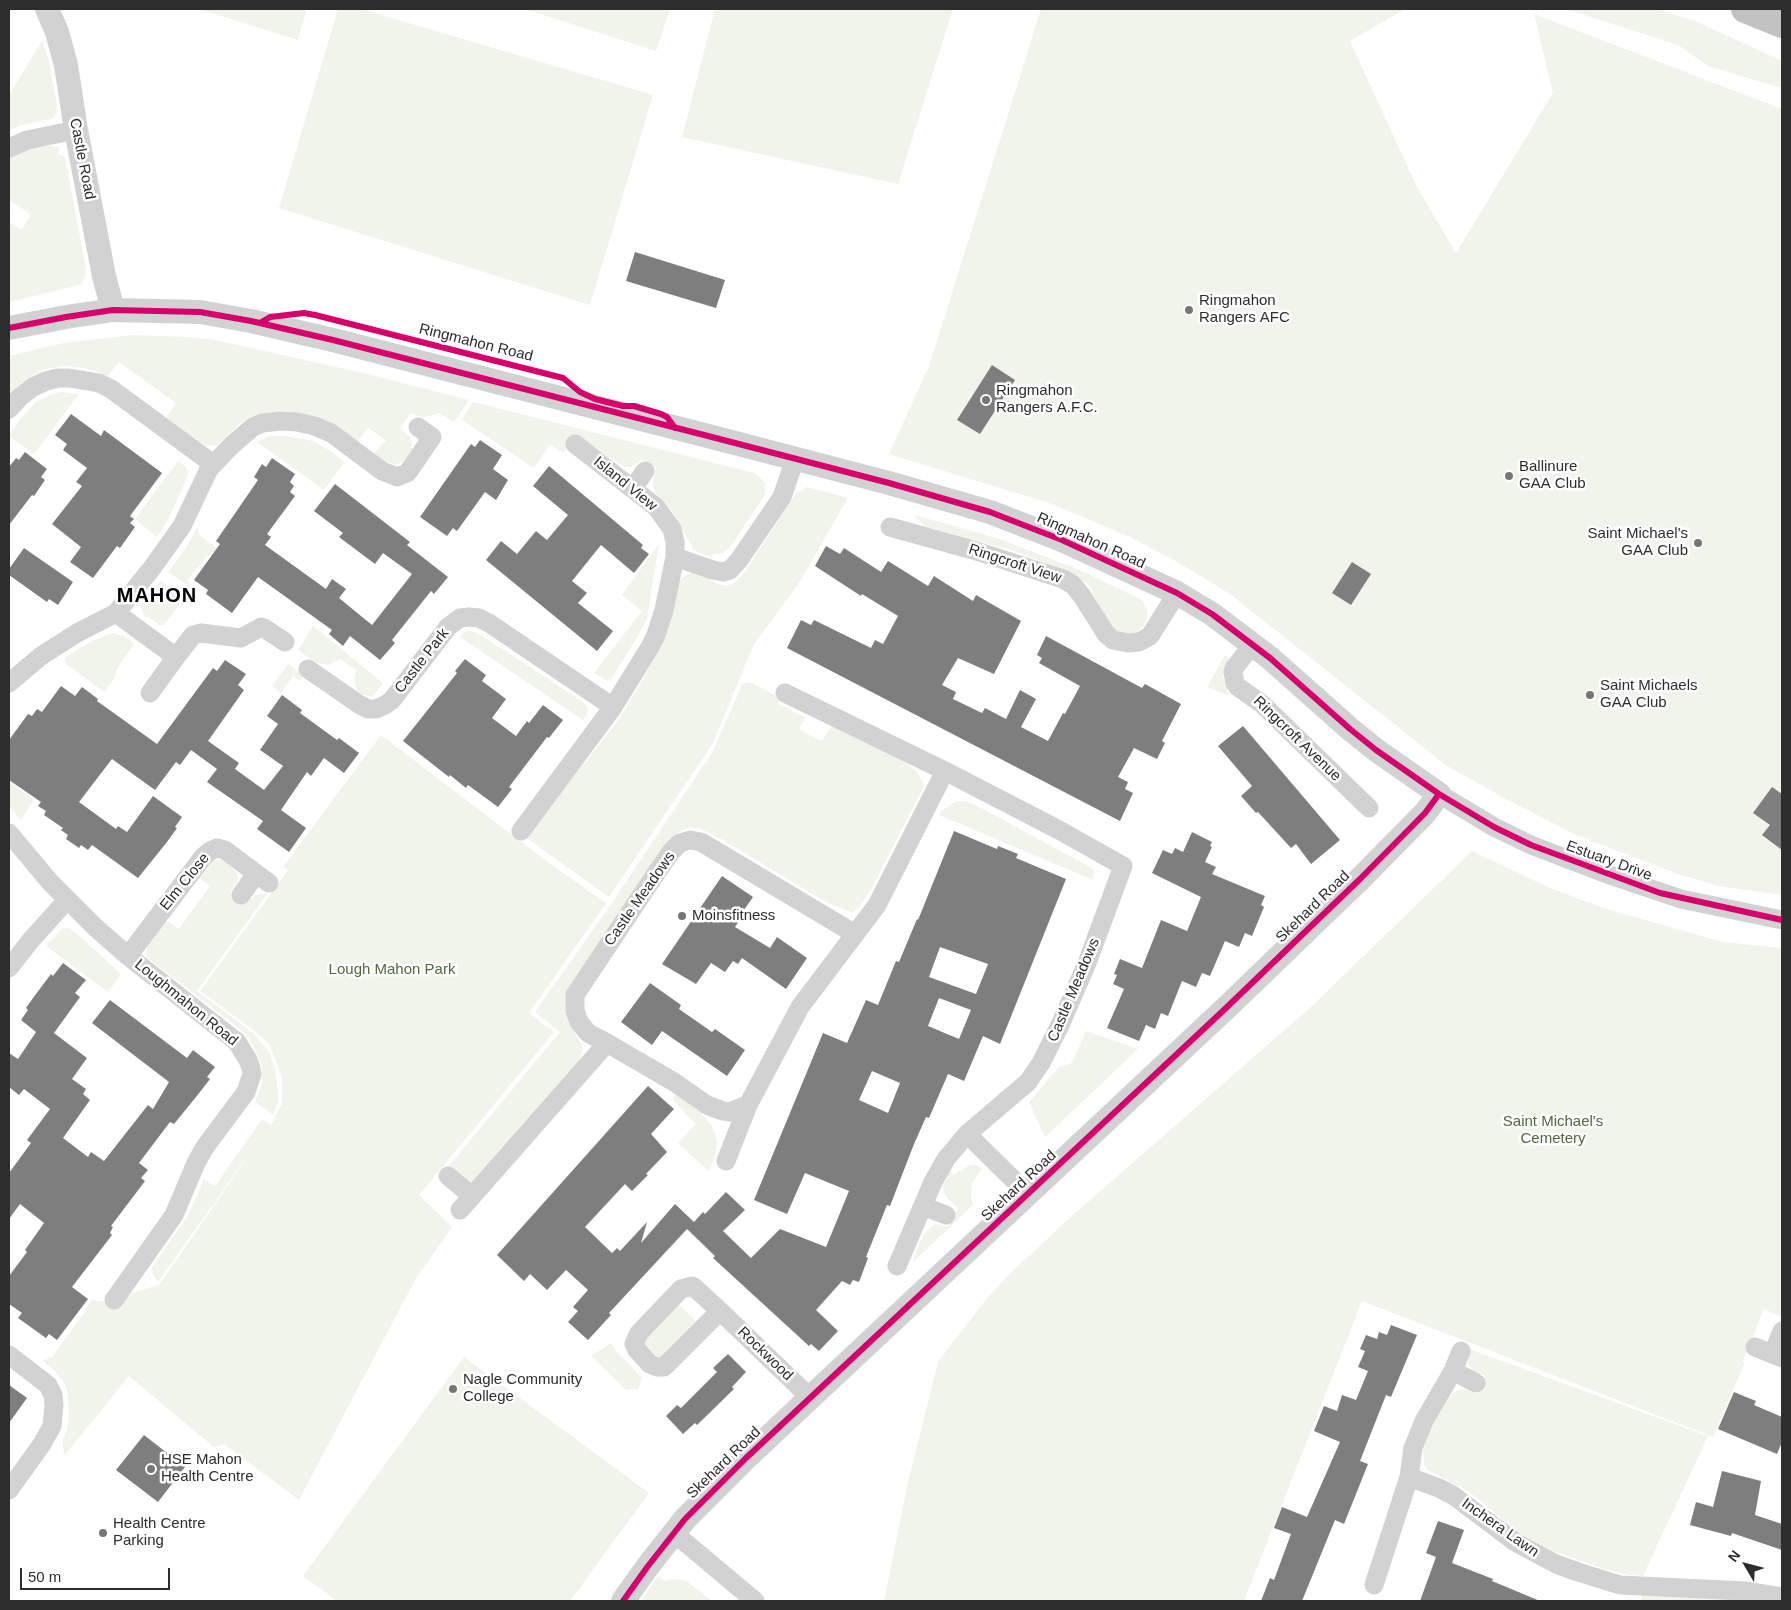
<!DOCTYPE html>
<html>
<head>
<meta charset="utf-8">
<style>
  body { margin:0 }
  #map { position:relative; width:1791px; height:1610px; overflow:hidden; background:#fff; font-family:Arial,sans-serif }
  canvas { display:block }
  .frame { position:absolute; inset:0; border:10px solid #2d2d2d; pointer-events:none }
  .north { position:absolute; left:1721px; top:1540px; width:50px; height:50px; -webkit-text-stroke:4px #fff; paint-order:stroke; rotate:307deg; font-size:14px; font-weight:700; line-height:20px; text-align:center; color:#2d2d2d }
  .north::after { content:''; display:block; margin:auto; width:18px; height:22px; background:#2d2d2d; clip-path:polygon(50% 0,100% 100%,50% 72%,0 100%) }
  .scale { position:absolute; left:20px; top:1568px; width:150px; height:22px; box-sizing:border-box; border:2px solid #2d2d2d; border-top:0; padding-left:6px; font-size:15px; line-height:18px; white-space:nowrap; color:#2d2d2d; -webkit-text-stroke:4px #fff; paint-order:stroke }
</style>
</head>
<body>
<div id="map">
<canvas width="1791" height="1610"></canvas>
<div class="frame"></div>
<div class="north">N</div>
<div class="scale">50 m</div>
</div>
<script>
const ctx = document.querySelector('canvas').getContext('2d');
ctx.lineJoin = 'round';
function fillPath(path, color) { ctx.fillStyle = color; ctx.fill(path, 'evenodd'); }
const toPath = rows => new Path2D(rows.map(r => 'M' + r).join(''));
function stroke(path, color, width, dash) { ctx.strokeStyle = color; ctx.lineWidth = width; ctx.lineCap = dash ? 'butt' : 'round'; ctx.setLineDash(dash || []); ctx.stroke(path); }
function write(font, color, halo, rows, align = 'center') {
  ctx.font = font + ' Arial,sans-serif'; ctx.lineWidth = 5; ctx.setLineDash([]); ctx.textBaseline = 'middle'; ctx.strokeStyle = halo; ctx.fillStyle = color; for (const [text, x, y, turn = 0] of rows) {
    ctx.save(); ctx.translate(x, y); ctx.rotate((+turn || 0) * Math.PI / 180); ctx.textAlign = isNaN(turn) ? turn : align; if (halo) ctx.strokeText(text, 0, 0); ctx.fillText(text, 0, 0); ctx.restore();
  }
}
const green = toPath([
  [199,9,307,9,298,40],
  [338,9,361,9,653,95,590,305,279,208],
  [525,9,670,9,656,51],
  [715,9,953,9,898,184,682,137],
  [1041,9,1405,9,1350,41,1417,187,1456,253,1553,93,1534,14,1782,109,1782,895,1719,886,1678,874,1574,834,1508,800,1447,766,1230,594,1181,564,1130,537,1049,503,889,454,929,366],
  [1566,9,1658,9,1697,22,1782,61,1782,88,1708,66,1678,45],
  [42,41,48,57,56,99,57,112,54,118,51,119,21,125,9,131,9,95],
  [48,146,59,147,58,154,65,157,86,269,85,277,81,284,75,286,9,302,9,222,22,230,31,214,9,200,9,157,34,147],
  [133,335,189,337,215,340,363,373,469,400,454,422,439,413,423,418,411,413,400,428,409,436,412,443,412,450,408,458,396,465,383,461,374,454,386,440,368,428,358,441,340,429,316,416,286,411,262,413,251,417,242,422,217,445,206,446,166,418,176,403,119,362,108,376,85,368,64,366,45,369,32,376,18,386,9,395,9,356,64,343],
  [62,392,79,394,34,454,9,436,20,419,36,402,52,394],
  [473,402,754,473,759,476,765,483,766,493,729,549,720,554,713,554,711,558,694,550,672,511,656,493,653,487,653,481,656,467,642,460,630,467,624,467,577,435,563,453,550,444,534,468,462,420],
  [269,436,286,436,313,441,329,450,344,462,324,490,257,442],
  [178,461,186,467,188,475,170,516,157,537,135,519],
  [807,487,848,498,799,583,754,644,713,743,609,897,525,837,615,725,638,688,662,645,672,614,676,588,681,579,688,574,694,572,703,575,717,584,727,586,734,583,744,573,792,499,797,493],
  [914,515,997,538,1082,571,1142,600,1147,610,1147,620,1143,627,1135,633,1127,635,1117,634,1100,608,1089,585,1078,578,1059,568,1014,551,924,526],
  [197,528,200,536,217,548,211,556,208,555,188,580,190,587,168,572,186,548],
  [659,544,647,619,636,639,613,676,610,680,605,680,594,673,642,611,622,595],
  [161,581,180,595,182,601,164,625,160,625,143,614,141,605],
  [313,626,383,683,372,697,361,694,357,690,354,680,356,670,340,659,328,665,316,663,298,650],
  [468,631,474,632,482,636,582,701,587,707,588,710,586,716,583,720,460,637,464,632],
  [112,633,124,636,134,644,118,667,114,679,104,692,66,664,64,658,94,640],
  [1225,655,1231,660,1228,664,1223,676,1229,696,1207,687],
  [288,664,304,676,300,681,293,676,281,693,272,686],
  [747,682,752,683,780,698,779,704,805,717,799,730,822,741,832,725,897,757,914,769,922,780,924,786,871,889,860,906,853,912,847,911,822,900,723,840,699,828,687,828,679,832,668,842,567,993,565,1011,569,1022,583,1047,580,1060,476,1179,471,1182,464,1179,448,1167,560,1032,535,1012,612,903,713,751,742,685],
  [381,735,549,863,606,903,529,1013,554,1032,419,1195,452,1227,415,1280,299,1500,224,1444,214,1447,129,1376,64,1456,63,1439,67,1430,69,1412,67,1390,64,1382,52,1368,42,1361,52,1357,85,1312,91,1300,121,1304,131,1293,159,1285,266,1130,158,1282,153,1275,152,1267,189,1214,204,1179,213,1185,216,1185,262,1119,271,1125,282,1104,282,1080,278,1066,269,1044,256,1032,200,991,288,870,283,867],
  [9,781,34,800,21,820,9,806],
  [957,801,966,801,983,809,1090,867,1094,870,1093,880,939,815,941,811],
  [1472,851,1550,888,1606,909,1723,942,1782,948,1782,1317,1764,1309,1743,1360,1744,1364,1713,1437,1362,1301,1244,1601,884,1601,908,1482,938,1362,987,1298,1016,1268,1073,1215,1311,1007],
  [213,860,224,860,237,872,238,880,230,893,244,904,256,895,268,893,197,991,253,1033,269,1052,275,1070,278,1092,278,1102,273,1115,255,1102,262,1083,262,1067,255,1049,246,1034,149,959,146,955,148,943,165,922,168,922,179,929,210,886,198,877,205,867],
  [63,928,68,928,76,933,121,974,108,992,46,946],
  [1086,1031,1138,1049,1045,1137,1029,1102,1059,1067,1072,1063],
  [676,1094,700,1112,711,1125,715,1133,717,1141,716,1152,713,1162,708,1171,678,1143,696,1124,672,1099],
  [976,1165,982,1168,972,1184,971,1196,973,1205,912,1263,920,1242,926,1232,934,1225,938,1224,947,1227,958,1208,947,1198,944,1192,943,1186,950,1171,954,1175,968,1166],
  [678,1304,697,1322,662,1358,659,1358,644,1344,644,1341],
  [611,1343,617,1352,642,1378,638,1389,626,1390,591,1356],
  [1469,1349,1708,1436,1643,1576,1624,1574,1607,1570,1550,1550,1517,1532,1476,1497,1462,1488,1427,1470,1424,1464,1423,1452,1428,1434,1450,1396,1458,1390,1465,1389,1478,1394,1485,1376,1474,1371,1468,1364],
  [464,1357,649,1493,570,1601,337,1601,303,1576],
  [658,1576,665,1581,678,1579,688,1582,712,1601,641,1601],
  [1642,1595,1715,1598,1755,1601,1641,1601]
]);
const building = toPath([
  [635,252,725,280,716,308,626,281],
  [992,365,1015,380,980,434,957,420],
  [71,414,101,436,104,430,162,473,130,516,134,519,130,523,135,527,120,548,117,546,93,578,70,562,81,547,52,524,82,486,76,482,87,468,63,450,67,444,55,435],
  [480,440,502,455,493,469,508,480,496,500,485,492,457,531,453,528,447,536,420,517,471,444,475,447],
  [25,452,47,469,41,477,45,480,34,496,32,495,9,525,9,467,16,458,19,460],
  [272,458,295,474,290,482,294,486,290,492,295,496,267,534,271,537,265,545,326,589,332,579,346,589,339,598,372,625,412,574,383,553,375,564,339,537,343,533,314,511,335,484,410,542,407,545,448,577,434,594,431,591,392,640,395,643,380,660,350,636,343,646,329,634,332,630,258,577,232,613,206,594,208,590,194,580,220,544,216,541,258,480,254,477,262,464,266,467],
  [549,466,643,545,641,548,649,554,634,573,601,545,572,581,587,593,578,603,613,631,597,651,486,560,501,541,517,554,536,531,547,540,568,515,533,486],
  [826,546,840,554,844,548,881,572,888,561,928,586,934,576,973,601,976,595,1021,621,994,674,958,658,942,685,956,692,953,699,982,713,985,708,1006,719,1020,690,1036,699,1021,727,1048,741,1063,713,1065,714,1080,686,1039,663,1042,658,1037,655,1046,636,1142,688,1145,684,1181,704,1162,741,1165,743,1157,759,1134,748,1118,777,1128,782,1125,789,1133,793,1120,821,787,648,801,620,811,625,814,620,871,648,875,640,883,644,898,616,862,594,861,596,815,566],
  [24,548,73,582,58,605,49,599,47,602,9,575,9,569],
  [1352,562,1371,574,1351,605,1332,593],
  [465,659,486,675,482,681,506,699,492,718,516,736,527,721,529,723,543,705,563,720,549,738,547,737,509,787,512,789,498,807,468,785,466,788,450,775,449,777,403,741,457,673,455,671],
  [225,660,246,674,238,685,244,690,208,741,239,763,235,769,264,790,283,766,260,750,278,724,267,716,282,695,302,710,300,713,337,740,339,738,359,753,344,773,324,758,311,776,307,772,281,810,306,828,289,852,257,829,263,821,207,782,217,769,191,750,180,765,176,762,155,790,112,759,79,802,116,829,118,826,127,832,153,796,182,817,175,827,177,828,167,842,138,878,92,845,88,850,81,845,79,848,66,839,68,835,61,830,63,828,44,815,46,811,38,806,41,802,9,780,9,740,28,714,32,716,37,709,42,712,61,686,75,696,82,687,98,699,97,701,157,744,213,668,217,671],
  [1243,726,1340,840,1311,864,1296,844,1291,848,1258,812,1256,813,1241,796,1252,786,1218,746],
  [1772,787,1782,794,1782,850,1762,835,1770,825,1753,813],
  [954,831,997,849,998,846,1018,854,1016,858,1066,879,1000,1044,983,1036,964,1081,948,1074,929,1118,926,1117,914,1144,890,1206,887,1205,866,1257,868,1258,859,1282,853,1280,850,1285,842,1281,816,1310,838,1331,819,1351,811,1344,809,1346,713,1258,715,1256,687,1229,609,1313,611,1315,588,1340,568,1322,578,1311,573,1307,588,1290,566,1270,547,1290,530,1274,524,1281,497,1255,648,1086,674,1109,651,1134,667,1152,646,1174,648,1175,632,1191,625,1184,585,1227,612,1253,617,1248,620,1251,647,1222,641,1243,675,1204,694,1222,703,1212,705,1214,726,1192,745,1210,723,1231,751,1258,780,1229,826,1247,849,1191,805,1173,787,1214,754,1200,823,1033,847,1043,866,1000,878,1005,896,961,899,962,917,919,918,920],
  [940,947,988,964,976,994,929,977],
  [939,998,971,1010,959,1039,928,1026],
  [872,1071,900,1083,888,1113,859,1100],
  [1192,832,1212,842,1210,846,1212,847,1205,862,1216,867,1212,874,1265,896,1261,905,1264,907,1252,936,1245,933,1239,947,1225,941,1210,976,1202,973,1196,987,1182,981,1168,1016,1161,1013,1155,1029,1146,1025,1139,1041,1107,1028,1124,989,1113,984,1117,975,1114,974,1120,959,1142,968,1161,920,1187,931,1201,897,1152,873,1163,850,1172,854,1175,848,1183,852],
  [722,876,753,897,739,917,741,918,735,927,770,948,777,937,807,958,786,989,742,958,738,964,733,961,725,972,711,963,696,984,662,964],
  [63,963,86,980,75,993,80,997,54,1033,87,1058,72,1079,86,1089,83,1094,90,1100,63,1138,88,1157,91,1152,104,1161,148,1105,153,1109,169,1082,92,1023,110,1000,187,1058,193,1050,215,1067,207,1077,210,1079,196,1097,174,1124,170,1122,139,1163,148,1170,141,1178,145,1181,111,1226,113,1227,110,1233,112,1235,72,1287,88,1299,57,1340,49,1334,46,1338,18,1318,22,1313,9,1304,9,1276,27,1252,25,1250,44,1223,20,1204,9,1219,9,1173,31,1143,27,1140,50,1109,24,1089,19,1095,9,1087,9,1053,18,1059,36,1032,21,1020,28,1010,26,1008,33,998,51,974,53,976],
  [650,983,681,1005,679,1009,712,1032,715,1029,745,1050,727,1076,662,1031,652,1045,621,1022],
  [1391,1325,1417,1335,1391,1397,1386,1395,1360,1461,1368,1464,1344,1524,1335,1520,1302,1601,1261,1601,1270,1578,1274,1580,1291,1534,1274,1528,1282,1507,1307,1517,1340,1442,1314,1431,1324,1406,1337,1411,1342,1395,1356,1400,1368,1371,1358,1367,1365,1351,1360,1349,1366,1335,1377,1339,1379,1332,1387,1335],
  [728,1354,746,1372,732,1387,734,1389,697,1425,695,1423,683,1434,666,1416,677,1405,681,1408,717,1372,713,1368],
  [9,1385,27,1398,9,1423],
  [1734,1392,1756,1401,1754,1405,1782,1417,1782,1442,1777,1454,1718,1429],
  [144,1435,185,1467,158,1502,116,1470],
  [1722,1471,1761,1481,1755,1515,1782,1524,1782,1550,1732,1533,1731,1536,1690,1525,1696,1502,1713,1507],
  [1438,1521,1464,1530,1452,1563,1493,1579,1492,1581,1540,1601,1420,1601,1436,1557,1426,1553]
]);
const minor = toPath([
  [9,148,27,140,76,130],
  [9,409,20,397,33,387,46,381,58,378,69,378,99,383,111,389,213,464],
  [633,488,645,471],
  [890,527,973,550,1063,579,1073,585,1082,596,1106,634,1113,640,1128,643,1139,642,1150,636,1177,593],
  [675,557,713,570,723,572,730,570,739,560,782,497,795,459],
  [116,613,176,657,193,635,201,633,241,638,261,627,264,628,285,642],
  [1253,644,1235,667,1233,672,1235,683,1238,687,1262,704,1369,808],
  [308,669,360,705,368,709,376,709,385,705,392,700,448,627,460,618,469,617,479,618,489,623,613,707,650,647,656,635,664,610,675,557,675,542,672,529,656,507,575,444],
  [9,683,41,656,77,633,116,613,152,568,182,526,209,469,232,445,253,427,262,423,281,421,297,422,315,426,331,433,382,471,397,477,407,473,411,468,432,437,418,427],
  [150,693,176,657],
  [785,693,945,771,1059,830,1123,866,1087,963,1061,1023,1041,1063,1028,1082,967,1134,946,1159,933,1182,897,1266],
  [1439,794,1494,827,1531,845,1604,873,1681,899,1782,920],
  [521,831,613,707],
  [9,833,50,882,95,927,128,956,237,1042,248,1060,251,1068,252,1074,246,1092,205,1147,196,1163,174,1215,114,1300],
  [241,895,256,874],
  [128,956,203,857,210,851,217,848,225,850,269,883],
  [9,968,31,940,67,900],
  [607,1043,588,1033,579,1022,575,1011,575,995,657,872,671,852,680,843,690,840,701,842,855,934],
  [967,1134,1028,1194],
  [726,1161,748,1105],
  [448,1176,472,1196],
  [923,1206,946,1215],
  [460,1210,607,1043,674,1082,707,1105,723,1111,729,1112,748,1105,800,1007,877,905,945,771],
  [720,1311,664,1367,657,1367,650,1364,637,1350,634,1344,639,1333,681,1289,692,1286,695,1288,720,1311,794,1382,810,1397],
  [1755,1347,1782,1358],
  [1773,1354,1782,1331],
  [9,1355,48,1385,53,1395,54,1405,52,1426,42,1444,9,1490],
  [1453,1371,1476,1383],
  [1409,1477,1439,1488,1454,1496,1515,1542,1556,1564,1578,1572,1620,1585,1745,1591,1782,1597],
  [674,1533,755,1601],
  [1374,1585,1409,1477,1413,1448,1424,1421,1453,1371,1461,1351]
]);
const tertiary = toPath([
  [47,9,57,32,66,65,76,130,104,276,113,310],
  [9,328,66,317,113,310,200,312,251,321,333,340,708,436,889,483,990,512,1062,540,1177,593,1212,614,1270,658,1350,729,1376,750,1439,794,1425,813,1360,879,1226,1008,746,1458,685,1519,648,1566,623,1601]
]);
const trunk = toPath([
  [1745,9,1782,24]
]);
const cycleway = toPath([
  [260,323,270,317,304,313,315,315,563,378,580,392,595,399,623,406,634,406,661,414,667,417,675,428],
  [9,328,66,317,113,310,200,312,251,321,333,340,708,436,889,483,990,512,1062,540,1177,593,1212,614,1270,658,1350,729,1376,750,1439,794,1494,827,1531,845,1660,893,1782,920],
  [623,1601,648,1566,685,1519,746,1458,1226,1008,1360,879,1425,813,1439,794]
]);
const markers = [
  [1189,310,5,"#767676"],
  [986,400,5,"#767676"],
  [1509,476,5,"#767676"],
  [1698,543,5,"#767676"],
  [1590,695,5,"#767676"],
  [682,916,5,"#767676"],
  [453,1389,5,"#767676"],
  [151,1469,5,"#767676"],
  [103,1533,5,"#767676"]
];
const streetNames = [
  ["Castle Road",82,159,79],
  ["Ringmahon Road",476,343,14],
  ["Island View",625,484,39],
  ["Ringmahon Road",1091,541,24],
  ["Ringcroft View",1015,564,18],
  ["Castle Park",422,661,-52],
  ["Ringcroft Avenue",1297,739,44],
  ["Estuary Drive",1609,861,20],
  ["Elm Close",185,882,-51],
  ["Castle Meadows",640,899,-55],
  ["Skehard Road",1313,907,-44],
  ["Castle Meadows",1074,990,-67],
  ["Loughmahon Road",186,1003,39],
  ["Skehard Road",1019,1186,-43],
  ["Rockwood",765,1354,44],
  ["Skehard Road",724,1463,-44],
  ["Inchera Lawn",1500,1528,35]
];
const poiNames = [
  ["Ringmahon",1199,301],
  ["Rangers AFC",1199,318],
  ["Ringmahon",996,391],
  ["Rangers A.F.C.",996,408],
  ["Ballinure",1519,467],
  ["GAA Club",1519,484],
  ["Saint Michael's",1688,534,"right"],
  ["GAA Club",1688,551,"right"],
  ["Saint Michaels",1600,686],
  ["GAA Club",1600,703],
  ["Moinsfitness",692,916],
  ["Nagle Community",463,1380],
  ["College",463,1397],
  ["HSE Mahon",161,1460],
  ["Health Centre",161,1477],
  ["Health Centre",113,1524],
  ["Parking",113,1541]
];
const parkNames = [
  ["Lough Mahon Park",392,970],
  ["Saint Michael's",1553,1122],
  ["Cemetery",1553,1139]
];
const districtNames = [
  ["MAHON",157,596]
];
fillPath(green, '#f0f4eb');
fillPath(building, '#7e7e7e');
stroke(minor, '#d2d2d2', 19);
stroke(tertiary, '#d2d2d2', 24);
stroke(trunk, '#c2c2c2', 28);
stroke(cycleway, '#d6006c', 6);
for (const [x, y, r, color] of markers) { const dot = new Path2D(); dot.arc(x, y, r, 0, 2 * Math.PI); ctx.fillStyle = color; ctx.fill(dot); stroke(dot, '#fff', 2); }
write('15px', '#2d2d2d', '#fff', streetNames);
write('15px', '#2d2d2d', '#fff', poiNames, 'left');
write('15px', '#51693b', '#fff', parkNames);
ctx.letterSpacing = '1px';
write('bold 20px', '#000', '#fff', districtNames);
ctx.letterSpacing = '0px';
</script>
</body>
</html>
